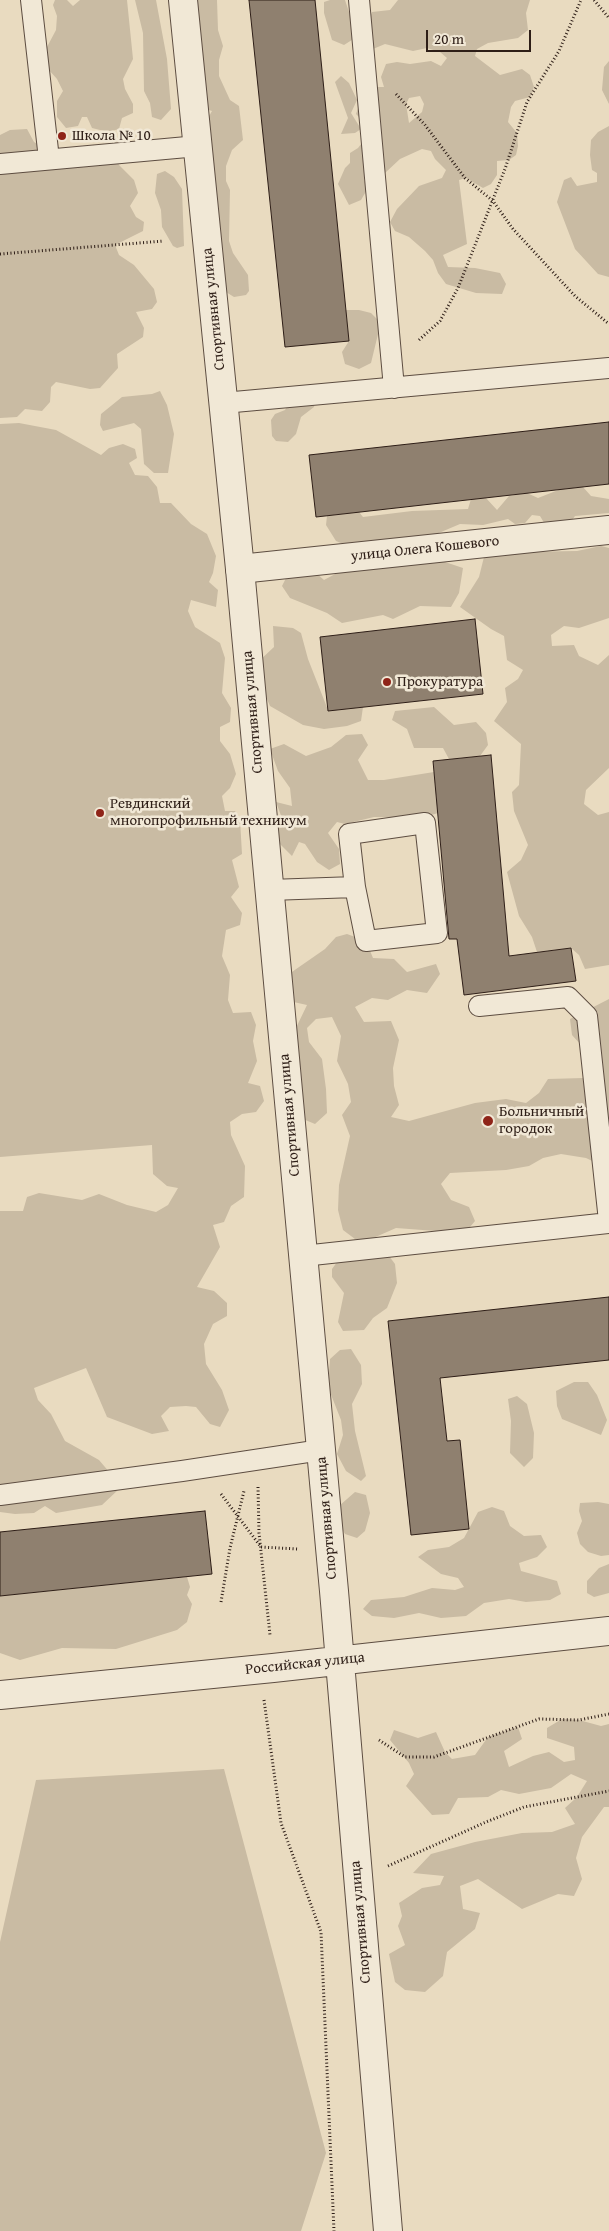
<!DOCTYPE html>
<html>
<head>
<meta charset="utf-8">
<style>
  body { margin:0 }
  #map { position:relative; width:609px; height:2231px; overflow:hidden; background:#e9dbc0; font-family:"Gentium Book Plus",serif }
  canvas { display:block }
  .scale { position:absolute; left:426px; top:30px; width:105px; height:22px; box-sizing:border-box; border:2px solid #2e1e17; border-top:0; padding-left:6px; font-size:15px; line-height:18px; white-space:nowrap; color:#2e1e17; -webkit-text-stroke:4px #f1e8d6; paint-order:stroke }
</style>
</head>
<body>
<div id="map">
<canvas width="609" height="2231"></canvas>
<div class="scale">20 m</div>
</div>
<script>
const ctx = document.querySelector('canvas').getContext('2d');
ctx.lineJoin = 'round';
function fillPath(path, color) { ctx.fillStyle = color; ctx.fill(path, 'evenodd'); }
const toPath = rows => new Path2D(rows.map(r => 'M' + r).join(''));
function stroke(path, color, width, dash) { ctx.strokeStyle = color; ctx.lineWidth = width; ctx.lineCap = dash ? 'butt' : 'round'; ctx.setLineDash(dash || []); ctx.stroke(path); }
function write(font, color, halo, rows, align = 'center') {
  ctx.font = font + ' "Gentium Book Plus",serif'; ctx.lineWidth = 5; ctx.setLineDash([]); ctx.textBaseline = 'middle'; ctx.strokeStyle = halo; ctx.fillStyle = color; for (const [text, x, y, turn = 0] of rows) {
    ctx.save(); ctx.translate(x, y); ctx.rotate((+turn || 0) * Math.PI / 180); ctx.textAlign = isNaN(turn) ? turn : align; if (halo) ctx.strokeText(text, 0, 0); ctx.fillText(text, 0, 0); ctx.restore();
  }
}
const green = toPath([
  [55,0,67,0,73,6,80,0,127,0,133,59,123,79,125,89,133,104,133,113,122,118,119,129,108,132,92,128,87,117,82,117,78,126,66,128,57,117,57,101,63,91,57,79,49,70,47,47,56,30,57,16,53,5],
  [135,0,156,0,167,59,171,109,161,120,152,117,150,103,144,91,143,33],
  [186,0,217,0,218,30,223,46,219,60,219,76,230,100,239,106,243,140,232,150,226,166,226,181,230,190,229,241,233,253,248,275,249,291,246,295,234,297,226,292,219,280,208,118,212,111,193,105],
  [330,0,345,0,352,21,367,24,372,12,390,10,398,0,530,0,526,13,528,30,518,38,488,43,477,49,475,56,500,75,522,69,530,75,534,87,530,97,515,101,511,107,508,122,517,133,518,146,516,155,509,160,497,161,497,175,491,184,483,188,466,178,459,180,467,244,443,255,448,267,475,268,500,273,506,284,502,294,476,293,446,284,438,273,433,260,425,251,409,237,395,231,390,222,397,209,419,186,442,178,446,170,435,159,431,151,422,149,400,159,385,173,374,170,366,172,364,180,368,188,361,200,349,205,338,184,345,168,350,163,350,153,358,148,365,139,363,121,356,114,362,96,378,87,384,87,381,77,386,64,397,62,410,64,431,61,441,66,447,58,440,52,427,48,413,51,385,44,373,49,355,38,344,45,332,40,324,13,324,2],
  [420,96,424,104,422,112,409,123,406,104,409,98],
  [609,61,609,104,602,90,604,67],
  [341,76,349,83,357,100,351,113,361,129,355,133,341,134,348,118,335,82],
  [609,126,609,277,598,274,575,249,557,202,564,180,571,177,577,186,597,182,597,173,592,170,590,155,591,140,598,132],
  [27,129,34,142,48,150,117,158,119,165,134,180,138,193,130,206,136,217,144,222,143,231,115,245,119,255,134,265,154,289,157,302,152,309,136,312,144,328,143,337,117,354,118,368,100,388,90,389,56,382,51,387,50,402,42,411,25,409,17,417,0,418,0,135,10,130],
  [165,171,174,177,182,189,184,246,177,248,173,246,162,227,161,210,155,193,157,174],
  [346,310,359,310,371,313,377,319,379,330,371,363,359,369,345,364,342,352,349,341],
  [160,391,167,405,174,434,168,473,154,473,144,464,141,429,134,423,103,431,100,425,101,414,122,397,152,394],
  [316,396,314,407,301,417,296,434,288,442,276,441,272,436,271,420,275,414,285,410,288,405],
  [19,423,56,430,101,455,109,448,123,444,135,449,137,458,129,463,135,475,148,476,157,487,160,503,171,503,191,524,207,534,216,556,213,573,209,582,218,590,216,607,191,600,188,611,195,627,220,643,225,658,222,693,231,708,230,722,220,727,220,741,230,754,236,774,230,788,222,796,225,811,235,811,240,820,242,854,232,860,239,887,231,897,242,913,240,925,226,930,222,956,230,975,228,1000,233,1013,251,1012,256,1025,253,1041,257,1061,248,1083,260,1086,264,1101,256,1112,242,1114,230,1122,231,1135,245,1166,244,1197,231,1206,224,1222,213,1225,220,1247,197,1287,214,1291,227,1303,227,1316,213,1324,204,1344,206,1364,222,1390,229,1410,220,1427,210,1424,196,1407,186,1406,170,1407,161,1416,169,1431,152,1434,107,1417,86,1368,34,1388,38,1400,51,1414,65,1441,99,1460,116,1480,118,1490,102,1505,56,1513,45,1506,34,1513,15,1514,0,1512,0,1211,23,1211,27,1197,39,1193,82,1200,99,1194,127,1205,156,1212,168,1205,178,1188,167,1186,153,1174,152,1145,0,1157,0,424],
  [583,487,591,496,609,499,609,513,575,516,570,523,546,526,540,516,532,515,525,523,515,524,508,519,483,525,460,524,434,535,348,546,336,541,326,525,327,516,359,512,363,517,412,511,468,509,471,499,486,498,497,510,509,496,527,493,538,498,561,489],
  [601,546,609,548,609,618,579,628,564,626,551,635,552,646,574,645,579,656,598,665,609,655,609,768,586,790,584,804,598,815,609,812,609,965,585,969,579,955,571,948,537,952,532,937,519,916,507,872,521,860,528,845,514,811,512,792,519,785,521,744,494,721,507,702,505,688,518,679,523,670,507,660,504,636,491,629,460,607,479,577,484,557,514,552,577,551],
  [442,561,463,568,459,593,451,607,420,606,393,619,383,615,342,623,327,613,290,598,282,586,288,574,315,572,324,580,352,565],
  [273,626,293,628,301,633,308,659,328,710,363,707,361,721,347,726,324,729,303,725,270,706,260,683,259,661,274,647],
  [434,707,454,725,476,722,486,733,488,745,480,756,449,759,443,748,414,748,407,729,392,720,395,711],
  [362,734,368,745,358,760,368,780,384,780,434,772,438,813,425,817,374,817,345,824,337,822,328,833,339,849,340,864,329,870,317,862,305,844,299,842,292,856,279,843,274,829,283,821,276,802,292,806,290,788,278,771,270,749,284,744,306,756,331,747,346,735],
  [347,934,366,941,373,958,394,959,407,972,436,964,440,974,427,993,407,990,388,1000,372,998,355,1007,364,1022,391,1021,399,1040,393,1068,394,1086,399,1105,391,1117,409,1121,475,1103,506,1099,526,1103,539,1093,548,1079,583,1078,591,1056,572,1035,570,1019,609,999,609,1169,586,1158,561,1154,543,1158,529,1166,506,1170,450,1173,441,1184,451,1200,469,1207,475,1221,470,1227,449,1232,396,1228,371,1239,355,1239,343,1230,338,1210,339,1185,350,1136,342,1115,351,1102,348,1084,337,1061,341,1036,332,1017,316,1019,307,1028,309,1042,322,1059,326,1089,327,1113,315,1124,303,1119,295,1030,307,1005,280,999,289,974,325,949,336,937],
  [389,1256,395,1264,397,1283,387,1308,373,1318,364,1330,343,1331,338,1322,344,1293,332,1277,332,1269,340,1258],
  [351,1349,361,1365,362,1384,352,1404,355,1431,366,1476,361,1481,346,1471,337,1454,343,1435,341,1420,328,1387,330,1359,340,1350],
  [574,1382,588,1382,597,1395,607,1420,601,1435,562,1419,557,1406,556,1391],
  [517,1396,527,1404,534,1433,533,1458,524,1467,510,1453,511,1421,508,1399],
  [355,1492,366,1495,370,1513,365,1531,357,1538,345,1534,337,1520,339,1506],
  [598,1502,609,1504,609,1555,601,1556,588,1552,580,1544,577,1533,582,1521,579,1511,580,1503],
  [492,1507,504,1511,510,1526,524,1536,541,1535,547,1547,537,1557,519,1563,521,1571,557,1581,561,1594,550,1600,526,1602,509,1599,484,1603,466,1616,441,1618,419,1613,394,1618,372,1616,363,1609,371,1600,404,1597,432,1588,455,1590,464,1587,458,1578,441,1574,418,1557,428,1550,449,1547,464,1538,478,1512],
  [609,1564,609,1593,594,1597,587,1593,587,1581,599,1568],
  [187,1577,190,1587,187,1595,192,1604,187,1622,177,1630,116,1649,62,1648,20,1660,0,1653,0,1596],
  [562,1719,579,1720,601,1726,609,1724,609,1807,604,1807,582,1837,576,1858,582,1879,574,1896,558,1894,522,1909,478,1879,460,1886,463,1909,480,1913,475,1929,447,1952,443,1976,425,1992,405,1990,395,1982,389,1954,405,1945,398,1926,402,1916,399,1903,422,1888,440,1885,444,1876,413,1873,431,1854,475,1842,522,1833,552,1832,575,1824,565,1808,577,1797,587,1781,571,1774,551,1788,519,1794,501,1790,488,1797,458,1798,449,1814,432,1815,406,1786,414,1774,409,1763,390,1740,394,1730,418,1738,436,1732,445,1752,452,1759,475,1755,488,1737,518,1727,522,1739,504,1751,509,1767,533,1756,549,1752,564,1762,575,1760,574,1747,547,1738,547,1728],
  [224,1769,326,2153,301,2231,0,2231,0,1942,36,1780]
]);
const building = toPath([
  [249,0,315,0,349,341,285,347,249,0],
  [609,422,609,484,316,517,309,455,609,422],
  [475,619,483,694,328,711,320,637,475,619],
  [491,755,509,956,571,948,576,981,464,995,457,939,449,939,433,761,491,755],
  [609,1297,609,1360,440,1378,447,1441,460,1440,469,1529,411,1535,388,1321,609,1297],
  [205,1511,212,1574,0,1596,0,1532,205,1511]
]);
const path = toPath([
  [594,0,609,18],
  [396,94,425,125,465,178,493,201,513,229,575,296,609,324],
  [0,254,164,241],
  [419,340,440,321,458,288,505,169,527,102,559,51,581,0],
  [258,1487,259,1533,270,1635],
  [221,1494,261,1547,298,1549],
  [221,1602,230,1548,244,1491],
  [264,1700,281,1823,321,1932,334,2231],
  [379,1740,405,1757,434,1757,539,1719,579,1720,609,1714],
  [388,1866,486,1822,524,1807,609,1791]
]);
const service = toPath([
  [31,0,49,159],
  [359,0,394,388],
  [0,164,198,146],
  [223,403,609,368],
  [270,890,355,887,349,834,425,823,437,933,366,941,355,887],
  [479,1006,568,997,587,1016,609,1221],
  [303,1256,609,1223],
  [0,1495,182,1471,321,1450]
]);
const minor = toPath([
  [183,0,240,569,334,1591,388,2231],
  [0,1695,273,1668,609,1631]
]);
const tertiary = toPath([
  [240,569,609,530]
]);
const markers = [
  [62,136,5,"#8f2418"],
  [387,682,5,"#8f2418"],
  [100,813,5,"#8f2418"],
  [488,1121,6,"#8f2418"]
];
const poiNames = [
  ["Школа № 10",72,136],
  ["Прокуратура",397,682],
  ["Ревдинский",110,804],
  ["многопрофильный техникум",110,821],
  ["Больничный",499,1112],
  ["городок",499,1129]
];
const streetNames = [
  ["Спортивная улица",214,309,-96],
  ["улица Олега Кошевого",425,549,-6],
  ["Спортивная улица",253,712,-95],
  ["Спортивная улица",290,1115,-95],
  ["Спортивная улица",327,1518,-95],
  ["Российская улица",305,1664,-6],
  ["Спортивная улица",361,1922,-95]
];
fillPath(green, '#c9bba3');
fillPath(building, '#8f806f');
stroke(building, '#2e1e17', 1);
stroke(service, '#5d4d41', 22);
stroke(minor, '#5d4d41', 30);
stroke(tertiary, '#5d4d41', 30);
stroke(path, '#2e1e17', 3, [1, 2.5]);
stroke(service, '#f1e8d6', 20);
stroke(minor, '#f1e8d6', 28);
stroke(tertiary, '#f1e8d6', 28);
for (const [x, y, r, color] of markers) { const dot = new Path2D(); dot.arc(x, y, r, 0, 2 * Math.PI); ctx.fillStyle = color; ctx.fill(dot); stroke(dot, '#f1e8d6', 2); }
write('15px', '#2e1e17', '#f1e8d6', poiNames, 'left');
write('15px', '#2e1e17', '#f1e8d6', streetNames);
</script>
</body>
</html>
